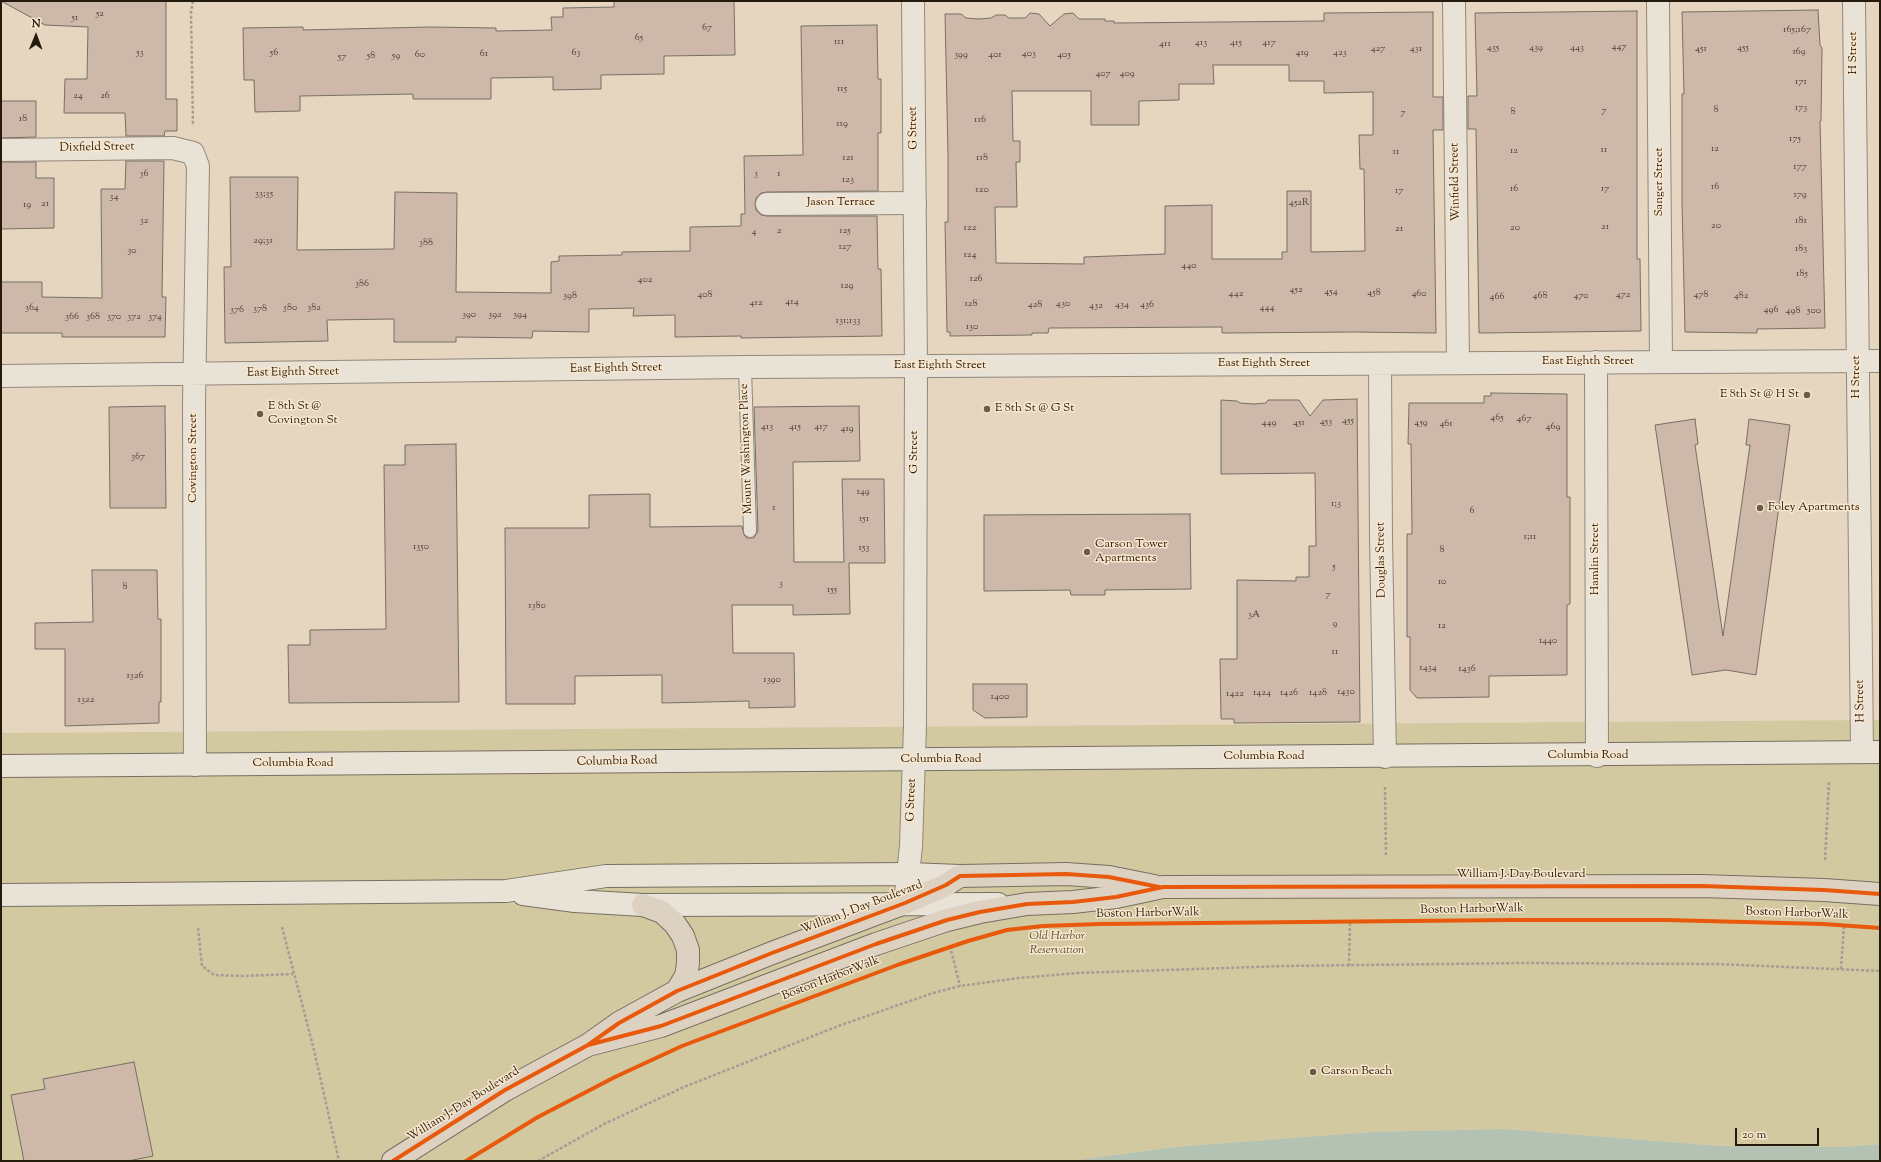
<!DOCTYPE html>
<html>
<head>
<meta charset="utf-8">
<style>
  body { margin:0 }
  #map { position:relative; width:1881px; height:1162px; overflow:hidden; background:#e6d6c0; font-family:"Sorts Mill Goudy",serif }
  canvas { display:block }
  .frame { position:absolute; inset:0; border:2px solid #251b0d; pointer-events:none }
  .north { position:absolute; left:16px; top:16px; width:40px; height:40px; -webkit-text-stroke:3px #f9e6cc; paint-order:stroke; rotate:1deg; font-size:11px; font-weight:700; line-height:16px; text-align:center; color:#251b0d }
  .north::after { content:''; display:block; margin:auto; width:14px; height:18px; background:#251b0d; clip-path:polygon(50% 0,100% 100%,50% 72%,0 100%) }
  .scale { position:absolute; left:1735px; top:1128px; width:84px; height:18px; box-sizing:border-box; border:2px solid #251b0d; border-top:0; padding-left:5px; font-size:12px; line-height:14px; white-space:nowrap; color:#251b0d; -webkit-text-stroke:3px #f9e6cc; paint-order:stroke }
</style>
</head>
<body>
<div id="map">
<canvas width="1881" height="1162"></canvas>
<div class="frame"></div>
<div class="north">N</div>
<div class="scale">20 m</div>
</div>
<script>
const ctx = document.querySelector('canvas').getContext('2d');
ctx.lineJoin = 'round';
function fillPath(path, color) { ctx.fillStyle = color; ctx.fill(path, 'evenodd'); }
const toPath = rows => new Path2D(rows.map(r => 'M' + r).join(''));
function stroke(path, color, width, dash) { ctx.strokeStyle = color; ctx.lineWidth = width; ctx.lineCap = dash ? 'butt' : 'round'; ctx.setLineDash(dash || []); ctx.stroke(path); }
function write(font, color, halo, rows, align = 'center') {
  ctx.font = font + ' "Sorts Mill Goudy",serif'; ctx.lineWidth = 3; ctx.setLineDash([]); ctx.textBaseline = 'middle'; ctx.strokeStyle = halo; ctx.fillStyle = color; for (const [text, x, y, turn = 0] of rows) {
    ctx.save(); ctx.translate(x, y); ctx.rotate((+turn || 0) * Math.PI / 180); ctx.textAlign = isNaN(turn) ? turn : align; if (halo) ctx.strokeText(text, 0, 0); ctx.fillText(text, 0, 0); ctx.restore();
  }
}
const green = toPath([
  [1880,720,1880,1144,1844,1147,1720,1146,1504,1129,1371,1132,1175,1147,1071,1161,1,1161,1,733]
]);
const water = toPath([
  [1504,1129,1720,1146,1844,1147,1880,1144,1880,1161,1071,1161,1175,1147,1371,1132]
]);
const building = toPath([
  [1,1,166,1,166,99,177,99,177,131,165,131,164,136,126,136,125,113,64,113,65,79,87,79,88,27,45,25,1,1],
  [614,1,734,1,735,55,664,56,664,74,601,75,601,89,553,90,553,77,491,78,491,99,413,99,413,94,300,96,300,111,255,112,254,80,244,80,243,28,303,27,303,30,430,27,496,28,496,31,552,30,551,17,563,17,563,8,614,7,614,1],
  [1818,10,1820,45,1822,48,1821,121,1820,121,1825,328,1757,329,1757,333,1685,332,1682,203,1682,94,1684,94,1682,12,1818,10],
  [1637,11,1637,259,1640,259,1641,331,1479,333,1476,129,1468,129,1468,96,1477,96,1475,13,1637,11],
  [1433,12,1433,97,1443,97,1443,130,1433,130,1436,333,1355,332,1222,333,1222,327,1049,328,1048,333,1032,333,1032,335,950,336,950,332,947,332,945,222,948,222,948,154,945,14,961,14,966,18,979,19,991,18,996,15,1005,15,1009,18,1025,18,1030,13,1039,14,1050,26,1064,14,1073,13,1079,19,1105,19,1105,21,1114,21,1114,23,1324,21,1324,13,1433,12],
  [1213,65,1289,65,1289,81,1324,81,1324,93,1373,92,1373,135,1359,135,1360,169,1364,169,1365,251,1311,252,1311,191,1287,191,1287,252,1282,252,1282,259,1212,259,1212,205,1165,206,1165,254,1084,257,1084,264,996,263,995,207,1017,207,1016,162,1020,162,1020,141,1013,141,1012,91,1091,91,1091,125,1139,125,1139,101,1179,100,1179,84,1214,84,1213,65],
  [877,25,878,79,881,79,881,133,878,133,878,191,767,192,761,193,756,198,755,204,756,210,761,215,767,216,877,216,878,269,881,269,882,336,741,338,741,336,675,337,675,315,633,316,634,308,589,309,589,332,533,331,532,338,456,337,456,342,394,342,394,319,327,320,328,341,225,343,224,267,231,267,230,177,298,177,297,250,394,249,395,192,457,193,456,292,551,293,551,262,559,261,559,256,622,255,622,252,690,251,690,227,741,226,741,214,745,214,744,156,803,155,801,26,877,25],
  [1,101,36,101,36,137,1,138,1,101],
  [126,161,164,161,162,297,166,297,165,337,62,337,62,333,1,333,1,282,42,282,42,297,102,298,101,189,125,189,126,161],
  [1,162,36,162,36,178,54,178,54,228,1,229,1,162],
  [1491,393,1567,394,1567,497,1570,497,1570,604,1567,605,1567,675,1489,676,1489,697,1417,698,1410,690,1410,637,1407,637,1407,534,1412,534,1411,444,1408,444,1409,403,1484,403,1484,396,1491,396,1491,393],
  [1357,399,1360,722,1234,723,1234,719,1221,719,1220,659,1237,659,1237,580,1296,581,1296,577,1309,577,1309,546,1316,546,1315,473,1221,474,1221,400,1237,401,1240,403,1254,404,1266,403,1268,400,1299,400,1310,416,1323,400,1357,399],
  [165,406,166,508,110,508,109,407,165,406],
  [859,406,860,461,793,462,794,562,844,562,842,479,884,479,885,563,849,563,850,614,793,615,793,605,732,605,733,653,794,653,795,707,749,708,749,701,662,703,662,675,575,676,575,704,506,704,505,528,589,528,589,495,650,494,650,527,742,526,744,535,747,538,754,538,758,531,754,407,859,406],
  [1695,419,1698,444,1695,445,1723,636,1750,445,1746,445,1749,419,1790,425,1756,675,1726,670,1692,675,1655,425,1695,419],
  [456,444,459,702,289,703,288,645,310,645,310,630,386,629,384,465,405,465,405,445,456,444],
  [1190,514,1191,589,1105,590,1105,595,1071,595,1070,590,984,591,984,515,1190,514],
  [92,570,157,570,158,619,161,619,161,702,159,702,159,723,65,726,65,649,35,649,35,623,93,622,92,570],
  [973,684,1027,684,1027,717,985,718,973,710,973,684],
  [134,1062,153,1156,128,1161,24,1161,11,1095,45,1089,43,1079,134,1062]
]);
const path = toPath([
  [193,1,191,11,193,126],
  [1385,787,1386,857],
  [1825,860,1829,782],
  [282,927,314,1050,339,1161],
  [198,928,202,966,214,975,243,976,293,974],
  [950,946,960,986],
  [1349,966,1350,922],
  [1841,969,1844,925],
  [538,1161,606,1123,684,1087,841,1025,933,993,960,986,1019,978,1077,973,1284,966,1522,963,1717,964,1880,971]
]);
const service = toPath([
  [745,367,750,531]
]);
const minor = toPath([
  [1454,1,1458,363],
  [1658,1,1661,362],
  [1854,1,1862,752],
  [1,150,173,148,193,153,198,166,194,403,195,765],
  [767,204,915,203],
  [1596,362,1597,756],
  [1380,364,1381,538,1385,757],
  [1,376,745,367,1880,361]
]);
const tertiary = toPath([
  [905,903,911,846,915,726,916,366,913,1]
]);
const secondary = toPath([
  [1,766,1880,752],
  [523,894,575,901,643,905,998,904],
  [1,895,506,891,606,876,909,874,960,876]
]);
const primary = toPath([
  [643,905,662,912,675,924,683,936,688,950,688,963,686,976,677,991],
  [588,1045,661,1026,876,944,947,920,980,912,1027,904,1073,902,1116,897,1163,887,1701,886,1824,890,1880,894],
  [393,1161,505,1090,588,1045,619,1023,677,991,772,953,905,903,946,885,960,876,1066,874,1109,877,1154,886]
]);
const cycleway = toPath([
  [588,1045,661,1026,876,944,947,920,980,912,1027,904,1073,902,1116,897,1163,887,1701,886,1824,890,1880,894],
  [393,1161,505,1090,588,1045,619,1023,677,991,772,953,905,903,946,885,960,876,1066,874,1109,877,1159,887],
  [466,1161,538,1117,615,1077,682,1046,900,964,968,941,1007,930,1043,926,1100,924,1510,920,1666,920,1823,924,1880,928]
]);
const markers = [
  [1807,395,4,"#695c4c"],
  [987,409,4,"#695c4c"],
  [260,414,4,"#695c4c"],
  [1760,508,4,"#695c4c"],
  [1087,552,4,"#695c4c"],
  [1313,1072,4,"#695c4c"]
];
const numberNames = [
  ["52",100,14],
  ["51",75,18],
  ["67",707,28],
  ["165;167",1797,30],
  ["65",639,38],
  ["111",839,42],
  ["413",1201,43],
  ["415",1236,43],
  ["417",1269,43],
  ["411",1165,44],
  ["447",1619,47],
  ["435",1493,48],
  ["439",1536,48],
  ["443",1577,48],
  ["455",1743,48],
  ["427",1378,49],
  ["431",1416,49],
  ["451",1701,49],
  ["169",1799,52],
  ["53",140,53],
  ["56",274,53],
  ["63",576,53],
  ["419",1302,53],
  ["423",1340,53],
  ["61",484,54],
  ["403",1029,54],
  ["60",420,55],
  ["399",961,55],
  ["401",995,55],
  ["405",1064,55],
  ["58",371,56],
  ["59",396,56],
  ["57",342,57],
  ["407",1103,74],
  ["409",1127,74],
  ["171",1801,82],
  ["115",842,89],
  ["24",78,96],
  ["26",105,96],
  ["173",1801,108],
  ["8",1716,110],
  ["7",1604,111],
  ["8",1513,112],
  ["7",1403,113],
  ["18",23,119],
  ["116",980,120],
  ["119",842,124],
  ["175",1795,139],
  ["12",1715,149],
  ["11",1604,150],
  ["12",1514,151],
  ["11",1396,152],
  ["121",848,158],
  ["118",982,158],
  ["177",1800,167],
  ["36",144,174],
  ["3",756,174],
  ["1",779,174],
  ["123",848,180],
  ["16",1715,187],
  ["16",1514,189],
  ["17",1605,189],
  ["120",982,190],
  ["17",1399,191],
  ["33;35",264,194],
  ["179",1800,195],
  ["34",114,197],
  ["452R",1299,203],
  ["21",45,204],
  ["19",27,205],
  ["32",144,221],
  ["181",1801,221],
  ["20",1716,226],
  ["21",1605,227],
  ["122",970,228],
  ["20",1515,228],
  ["21",1399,229],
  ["2",779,231],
  ["125",845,231],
  ["4",754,232],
  ["29;31",263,241],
  ["388",426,243],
  ["127",845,247],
  ["183",1801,249],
  ["30",132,251],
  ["124",970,255],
  ["440",1189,266],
  ["185",1802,274],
  ["126",976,279],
  ["402",645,280],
  ["386",362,284],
  ["129",847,286],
  ["452",1296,290],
  ["454",1331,292],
  ["458",1374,293],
  ["442",1236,294],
  ["460",1419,294],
  ["408",705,295],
  ["472",1623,295],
  ["478",1701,295],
  ["398",570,296],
  ["468",1540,296],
  ["470",1581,296],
  ["482",1741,296],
  ["466",1497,297],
  ["414",792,302],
  ["412",756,303],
  ["128",971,304],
  ["430",1063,304],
  ["428",1035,305],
  ["434",1122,305],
  ["436",1147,305],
  ["432",1096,306],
  ["364",32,308],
  ["380",290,308],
  ["382",314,308],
  ["444",1267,308],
  ["378",260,309],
  ["376",237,310],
  ["496",1771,310],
  ["498",1793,311],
  ["500",1814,311],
  ["390",469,315],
  ["392",495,315],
  ["394",520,315],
  ["366",72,317],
  ["368",93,317],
  ["370",114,317],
  ["372",134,317],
  ["374",155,317],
  ["131;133",848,321],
  ["130",972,327],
  ["465",1497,418],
  ["467",1524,419],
  ["455",1348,421],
  ["453",1326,422],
  ["449",1269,423],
  ["451",1299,423],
  ["459",1421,423],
  ["461",1446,424],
  ["413",767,427],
  ["415",795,427],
  ["417",821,427],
  ["469",1553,427],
  ["419",847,429],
  ["367",138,457],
  ["149",863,492],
  ["1;3",1336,504],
  ["1",774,508],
  ["6",1472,511],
  ["151",864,519],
  ["1;11",1530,537],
  ["1350",421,547],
  ["153",864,548],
  ["8",1442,550],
  ["5",1334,567],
  ["10",1442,582],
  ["3",781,584],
  ["8",125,587],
  ["155",832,590],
  ["7",1328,595],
  ["1380",537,606],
  ["3A",1254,615],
  ["9",1335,624],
  ["12",1442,626],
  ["1440",1548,641],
  ["11",1335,652],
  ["1434",1428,668],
  ["1436",1467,669],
  ["1326",135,676],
  ["1390",772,680],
  ["1430",1346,692],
  ["1424",1262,693],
  ["1426",1289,693],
  ["1428",1318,693],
  ["1422",1235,694],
  ["1400",1000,697],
  ["1322",86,700]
];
const streetNames = [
  ["H Street",1854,53,-90],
  ["G Street",914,128,-91],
  ["Dixfield Street",97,148,-1],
  ["Winfield Street",1456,182,-91],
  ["Sanger Street",1660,182,-90],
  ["Jason Terrace",841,203],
  ["East Eighth Street",1588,362],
  ["East Eighth Street",1264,364],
  ["East Eighth Street",940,366],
  ["East Eighth Street",616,369,-1],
  ["East Eighth Street",293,373,-1],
  ["H Street",1857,377,-90],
  ["Mount Washington Place",747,449,-92],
  ["G Street",915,452,-90],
  ["Covington Street",194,458,-90],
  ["Hamlin Street",1596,559,-90],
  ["Douglas Street",1382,560,-91],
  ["H Street",1861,701,-91],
  ["Columbia Road",1588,756],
  ["Columbia Road",1264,757],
  ["Columbia Road",941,760],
  ["Columbia Road",617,762,-1],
  ["Columbia Road",293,764],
  ["G Street",912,800,-88],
  ["William J. Day Boulevard",1521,875],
  ["William J. Day Boulevard",862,908,-21],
  ["Boston HarborWalk",1472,910,-1],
  ["Boston HarborWalk",1148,914,-1],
  ["Boston HarborWalk",1797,914,2],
  ["Boston HarborWalk",831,979,-21],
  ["William J. Day Boulevard",464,1105,-32]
];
const poiNames = [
  ["E 8th St @ H St",1799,395,"right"],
  ["E 8th St @",268,407],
  ["Covington St",268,421],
  ["E 8th St @ G St",995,409],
  ["Foley Apartments",1768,508],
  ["Carson Tower",1095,545],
  ["Apartments",1095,559],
  ["Carson Beach",1321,1072]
];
const parkNames = [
  ["Old Harbor",1057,937],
  ["Reservation",1057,951]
];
fillPath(green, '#d2c9a1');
fillPath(water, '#b3c2b3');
fillPath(building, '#cdb8a9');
stroke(building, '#776f62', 1);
stroke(service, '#92887a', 14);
stroke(minor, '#92887a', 24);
stroke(tertiary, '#92887a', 24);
stroke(secondary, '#776f62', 24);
stroke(primary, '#776f62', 24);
stroke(path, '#a49d94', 2.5, [3, 2]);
stroke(service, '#e9e2d7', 12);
stroke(minor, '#e9e2d7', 22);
stroke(tertiary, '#e9e2d7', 22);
stroke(secondary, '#e9e2d7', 22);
stroke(primary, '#ddd2c2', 22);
stroke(cycleway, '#e8590c', 4);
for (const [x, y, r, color] of markers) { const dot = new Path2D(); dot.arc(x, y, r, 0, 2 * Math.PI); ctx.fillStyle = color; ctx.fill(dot); stroke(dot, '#f9e6cc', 1.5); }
write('10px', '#4f4234', null, numberNames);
write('12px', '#251b0d', '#f9e6cc', streetNames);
write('12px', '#251b0d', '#f9e6cc', poiNames, 'left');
write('italic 12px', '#544c32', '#f9e6cc', parkNames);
</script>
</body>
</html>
